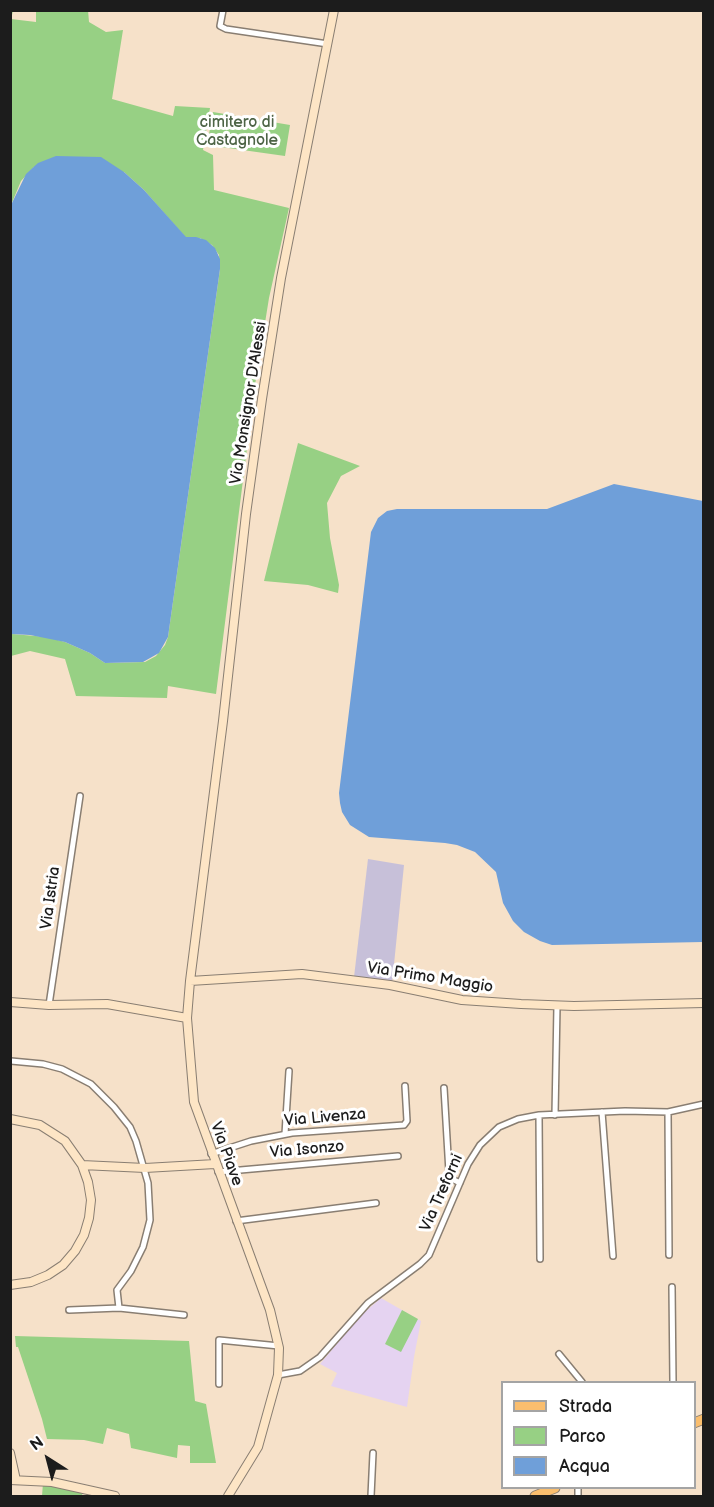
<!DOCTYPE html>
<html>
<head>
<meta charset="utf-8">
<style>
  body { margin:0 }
  #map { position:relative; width:714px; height:1507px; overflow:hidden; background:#f6e1c9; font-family:"Balsamiq Sans",sans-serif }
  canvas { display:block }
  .frame { position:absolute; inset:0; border:12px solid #1c1c1c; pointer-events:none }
  .legend { position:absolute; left:501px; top:1381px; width:195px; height:108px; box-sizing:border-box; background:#fff; border:2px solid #a4a4a4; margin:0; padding:8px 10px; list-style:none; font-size:18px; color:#1c1c1c }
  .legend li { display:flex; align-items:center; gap:12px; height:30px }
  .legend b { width:30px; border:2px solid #a4a4a4 }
  .north { position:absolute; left:18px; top:1429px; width:60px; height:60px; -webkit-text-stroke:4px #fff; paint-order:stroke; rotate:324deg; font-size:16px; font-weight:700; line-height:24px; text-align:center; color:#1c1c1c }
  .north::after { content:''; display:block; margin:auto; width:21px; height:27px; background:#1c1c1c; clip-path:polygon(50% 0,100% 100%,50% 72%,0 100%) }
</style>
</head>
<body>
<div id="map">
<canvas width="714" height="1507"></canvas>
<div class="frame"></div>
<ul class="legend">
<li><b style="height:8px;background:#fabe6e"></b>Strada</li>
<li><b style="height:16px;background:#97d084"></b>Parco</li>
<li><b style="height:16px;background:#6f9fd9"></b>Acqua</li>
</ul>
<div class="north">N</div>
</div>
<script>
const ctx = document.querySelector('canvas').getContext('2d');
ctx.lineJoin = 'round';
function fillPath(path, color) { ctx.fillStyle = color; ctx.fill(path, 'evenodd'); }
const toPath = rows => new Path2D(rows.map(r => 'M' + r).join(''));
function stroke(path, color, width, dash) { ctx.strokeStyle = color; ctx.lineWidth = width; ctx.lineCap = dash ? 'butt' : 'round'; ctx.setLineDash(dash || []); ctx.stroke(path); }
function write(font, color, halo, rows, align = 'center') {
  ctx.font = font + ' "Balsamiq Sans",sans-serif'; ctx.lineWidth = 6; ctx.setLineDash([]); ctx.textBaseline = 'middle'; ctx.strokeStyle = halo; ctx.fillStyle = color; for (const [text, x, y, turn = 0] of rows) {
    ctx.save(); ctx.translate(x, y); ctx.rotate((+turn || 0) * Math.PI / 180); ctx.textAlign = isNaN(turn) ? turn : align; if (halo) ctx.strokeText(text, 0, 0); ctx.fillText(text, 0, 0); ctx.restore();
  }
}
const built = toPath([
  [381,1298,421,1321,414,1357,407,1407,331,1386,337,1373,320,1364,360,1316]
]);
const industrial = toPath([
  [368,859,404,865,392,984,354,977]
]);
const green = toPath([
  [88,10,89,22,106,32,123,30,112,99,173,116,175,106,210,108,203,150,213,155,214,190,289,208,269,298,255,385,216,694,168,686,167,698,76,696,65,659,30,651,11,656,12,634,47,637,65,642,90,653,105,663,145,662,156,656,165,645,168,637,220,269,219,255,212,245,200,238,186,238,144,190,124,172,34,167,21,181,11,205,11,11,13,11,11,19,36,22,36,11],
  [213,112,290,125,285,156,207,145],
  [298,443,360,466,341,476,327,503,330,538,339,585,338,593,308,585,264,581],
  [402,1310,418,1319,401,1352,385,1344],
  [15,1336,189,1341,195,1401,206,1404,216,1463,190,1463,190,1446,178,1445,177,1458,131,1448,129,1434,107,1428,103,1444,84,1440,47,1439,42,1419,18,1347,16,1347],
  [43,1483,81,1492,83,1496,42,1496]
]);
const water = toPath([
  [56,156,101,157,124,172,144,190,186,237,196,237,206,240,215,248,220,259,220,269,168,637,159,653,143,662,105,663,90,653,65,642,30,635,11,634,11,205,26,174,38,163],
  [614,484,703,501,703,942,552,945,540,941,524,932,513,921,503,903,496,872,475,852,457,845,445,843,369,837,350,825,342,812,340,803,339,793,371,532,378,518,387,511,397,509,547,509]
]);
const street = toPath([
  [223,10,220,26,226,29,328,44],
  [49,1005,80,796],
  [11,1061,43,1064,62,1069,91,1084,114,1107,130,1127,136,1141,148,1183,150,1220,143,1247,131,1271,117,1290,119,1308,69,1310],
  [444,1088,449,1172,452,1179,460,1183],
  [602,1112,613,1256],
  [668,1112,669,1255],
  [539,1115,540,1259],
  [555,1115,557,1006],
  [285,1134,289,1071],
  [211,1154,251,1141,292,1133,404,1125,407,1121,405,1086],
  [218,1172,398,1156],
  [236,1221,376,1203],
  [672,1287,673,1382],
  [119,1308,184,1315],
  [559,1354,582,1382],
  [278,1375,300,1371,320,1357,368,1303,420,1264,429,1255,468,1164,480,1145,499,1127,518,1119,539,1115,625,1111,668,1112,704,1104],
  [219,1384,219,1340,279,1346],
  [578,1488,578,1496],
  [371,1496,373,1453]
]);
const secondary = toPath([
  [190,981,302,974,390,985,462,1000,521,1004,574,1006,704,1003],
  [10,1002,49,1005,107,1004,187,1018],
  [10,1119,40,1125,65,1141,82,1165,88,1182,91,1200,89,1218,84,1235,75,1251,63,1265,48,1275,31,1282,10,1285],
  [82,1165,145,1168,215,1164],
  [10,1453,16,1480],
  [10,1480,52,1482,115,1496],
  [228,1496,258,1447,278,1375,279,1348,270,1310,194,1102,187,1018,190,981,223,721,246,514,262,399,281,278,334,10]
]);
const primary = toPath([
  [694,1423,704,1419],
  [535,1496,555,1488]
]);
const parkNames = [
  ["cimitero di",237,123],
  ["Castagnole",237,141]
];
const streetNames = [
  ["Via Monsignor D'Alessi",249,403,-81],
  ["Via Istria",51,898,-82],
  ["Via Primo Maggio",430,978,9],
  ["Via Livenza",325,1118,-5],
  ["Via Isonzo",307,1150,-5],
  ["Via Piave",226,1154,70],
  ["Via Treforni",442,1193,-66]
];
fillPath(built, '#e5d3f1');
fillPath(industrial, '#c7c0d9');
fillPath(green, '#97d084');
fillPath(water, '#6f9fd9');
stroke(street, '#897e72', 8);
stroke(secondary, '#897e72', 10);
stroke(primary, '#897e72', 11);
stroke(street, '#fff', 5);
stroke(secondary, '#fde5c5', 8);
stroke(primary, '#fabe6e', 9);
write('16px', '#4d6446', '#fff', parkNames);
write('16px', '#1c1c1c', '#fff', streetNames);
</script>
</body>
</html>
